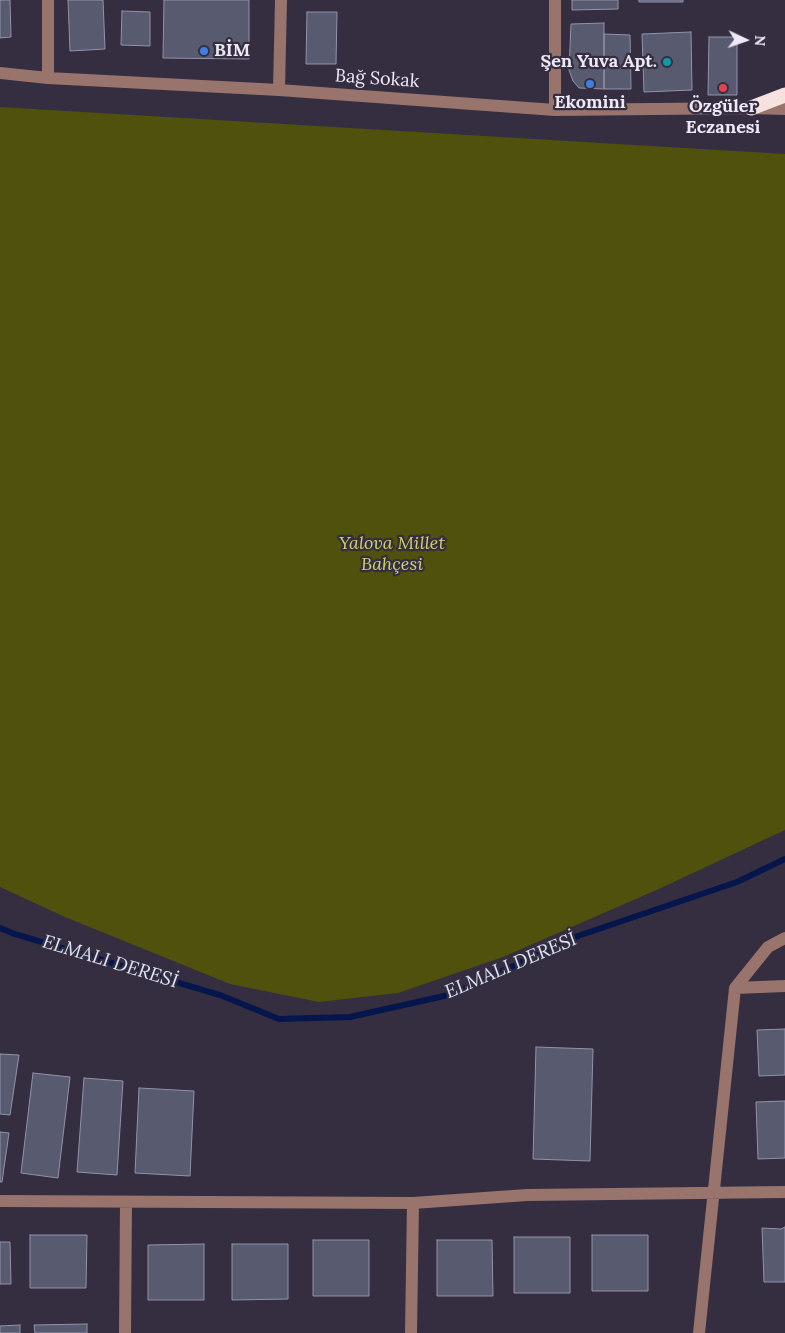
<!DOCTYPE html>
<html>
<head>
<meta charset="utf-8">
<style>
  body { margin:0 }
  #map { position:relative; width:785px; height:1333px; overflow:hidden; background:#352d40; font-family:Lora,serif }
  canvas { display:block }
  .north { position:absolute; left:720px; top:15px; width:50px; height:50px; -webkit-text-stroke:4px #352d40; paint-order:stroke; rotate:93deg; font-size:14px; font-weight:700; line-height:20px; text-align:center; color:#eee9f6 }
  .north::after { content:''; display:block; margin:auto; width:18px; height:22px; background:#eee9f6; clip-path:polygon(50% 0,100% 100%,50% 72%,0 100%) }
</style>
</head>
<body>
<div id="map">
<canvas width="785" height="1333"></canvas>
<div class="north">N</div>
</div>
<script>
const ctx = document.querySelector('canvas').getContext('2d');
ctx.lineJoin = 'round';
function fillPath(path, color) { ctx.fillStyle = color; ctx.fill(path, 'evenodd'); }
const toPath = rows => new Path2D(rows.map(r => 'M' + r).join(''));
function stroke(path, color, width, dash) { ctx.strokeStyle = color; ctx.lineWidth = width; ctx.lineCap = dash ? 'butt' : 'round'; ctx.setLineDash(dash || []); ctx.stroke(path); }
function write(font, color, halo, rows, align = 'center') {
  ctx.font = font + ' Lora,serif'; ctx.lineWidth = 4.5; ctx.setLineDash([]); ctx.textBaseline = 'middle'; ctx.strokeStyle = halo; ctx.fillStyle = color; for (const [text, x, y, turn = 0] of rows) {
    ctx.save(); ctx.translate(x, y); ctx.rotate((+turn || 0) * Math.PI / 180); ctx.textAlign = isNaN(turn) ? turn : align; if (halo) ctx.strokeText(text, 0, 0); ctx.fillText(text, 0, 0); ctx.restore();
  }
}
const green = toPath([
  [0,107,785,154,785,830,661,888,503,957,398,993,319,1002,230,984,65,917,0,887]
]);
const stream = toPath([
  [0,928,12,933,220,995,279,1019,350,1017,453,994,578,936,737,882,785,859]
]);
const building = toPath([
  [0,0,10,0,11,37,0,38,0,0],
  [68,0,103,0,105,49,70,51,68,0],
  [164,0,249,0,249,59,163,58,164,0],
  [572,0,618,0,618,9,572,10,572,0],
  [639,0,683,0,683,2,639,2,639,0],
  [122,11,150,12,150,46,121,45,122,11],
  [307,12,337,12,336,64,306,64,307,12],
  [604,23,604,89,579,88,573,81,569,70,571,24,604,23],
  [691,32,692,90,644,92,642,34,691,32],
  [604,34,630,35,631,89,604,89,604,34],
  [709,37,737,37,737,95,708,95,709,37],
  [785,1029,785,1075,759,1076,757,1030,785,1029],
  [536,1047,593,1049,590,1161,533,1159,536,1047],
  [0,1054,19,1055,10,1115,0,1114,0,1054],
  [33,1073,70,1077,58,1178,21,1173,33,1073],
  [84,1078,123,1081,117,1175,77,1172,84,1078],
  [139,1088,194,1091,190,1176,135,1173,139,1088],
  [785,1101,785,1158,758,1159,756,1102,785,1101],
  [0,1132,9,1133,2,1182,0,1182,0,1132],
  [785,1227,785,1282,764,1282,762,1228,781,1229,785,1227],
  [30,1235,87,1235,86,1288,30,1288,30,1235],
  [592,1235,648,1235,648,1291,592,1291,592,1235],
  [514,1237,570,1237,570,1293,514,1293,514,1237],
  [313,1240,369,1240,369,1296,313,1296,313,1240],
  [437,1240,492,1240,493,1296,437,1296,437,1240],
  [0,1242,10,1242,11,1284,0,1284,0,1242],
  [204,1244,204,1300,148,1300,148,1245,204,1244],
  [232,1244,288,1244,288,1299,232,1300,232,1244],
  [87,1324,87,1333,35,1333,34,1325,87,1324],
  [20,1325,20,1333,0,1333,0,1326,20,1325]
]);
const minor = toPath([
  [0,73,48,78,279,90,555,110,751,108,785,109],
  [48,78,48,0],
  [279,90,281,0],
  [555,110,555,0],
  [735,988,785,986],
  [0,1201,413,1203,527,1195,785,1192],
  [125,1333,126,1202],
  [411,1333,413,1203],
  [699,1333,735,988,768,947,785,938]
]);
const highway = toPath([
  [751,108,785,95]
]);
const markers = [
  [204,51,5,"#3f7fe0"],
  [667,62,5,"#0f9aa8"],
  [590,84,5,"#3f7fe0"],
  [723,88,5,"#e0444e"]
];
const poiNames = [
  ["BİM",214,51,"left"],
  ["Şen Yuva Apt.",657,62,"right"],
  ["Ekomini",590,103],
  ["Özgüler",723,107],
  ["Eczanesi",723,128]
];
const streetNames = [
  ["Bağ Sokak",377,79,4]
];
const parkNames = [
  ["Yalova Millet",392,544],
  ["Bahçesi",392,565]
];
const waterNames = [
  ["ELMALI DERESİ",110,962,17],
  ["ELMALI DERESİ",511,966,-23]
];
fillPath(green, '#4f510c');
stroke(stream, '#05164d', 6);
fillPath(building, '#585a70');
stroke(building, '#9193ab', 1);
stroke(minor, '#98746c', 12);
stroke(highway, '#f6e3df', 15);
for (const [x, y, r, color] of markers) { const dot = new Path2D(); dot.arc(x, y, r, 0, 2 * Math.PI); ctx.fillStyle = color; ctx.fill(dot); stroke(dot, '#352d40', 2); }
write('bold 18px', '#eee9f6', '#352d40', poiNames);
write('18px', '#eee9f6', '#352d40', streetNames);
write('italic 18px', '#cfd567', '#352d40', parkNames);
write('italic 19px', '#dbe4f6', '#352d40', waterNames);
</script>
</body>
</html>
